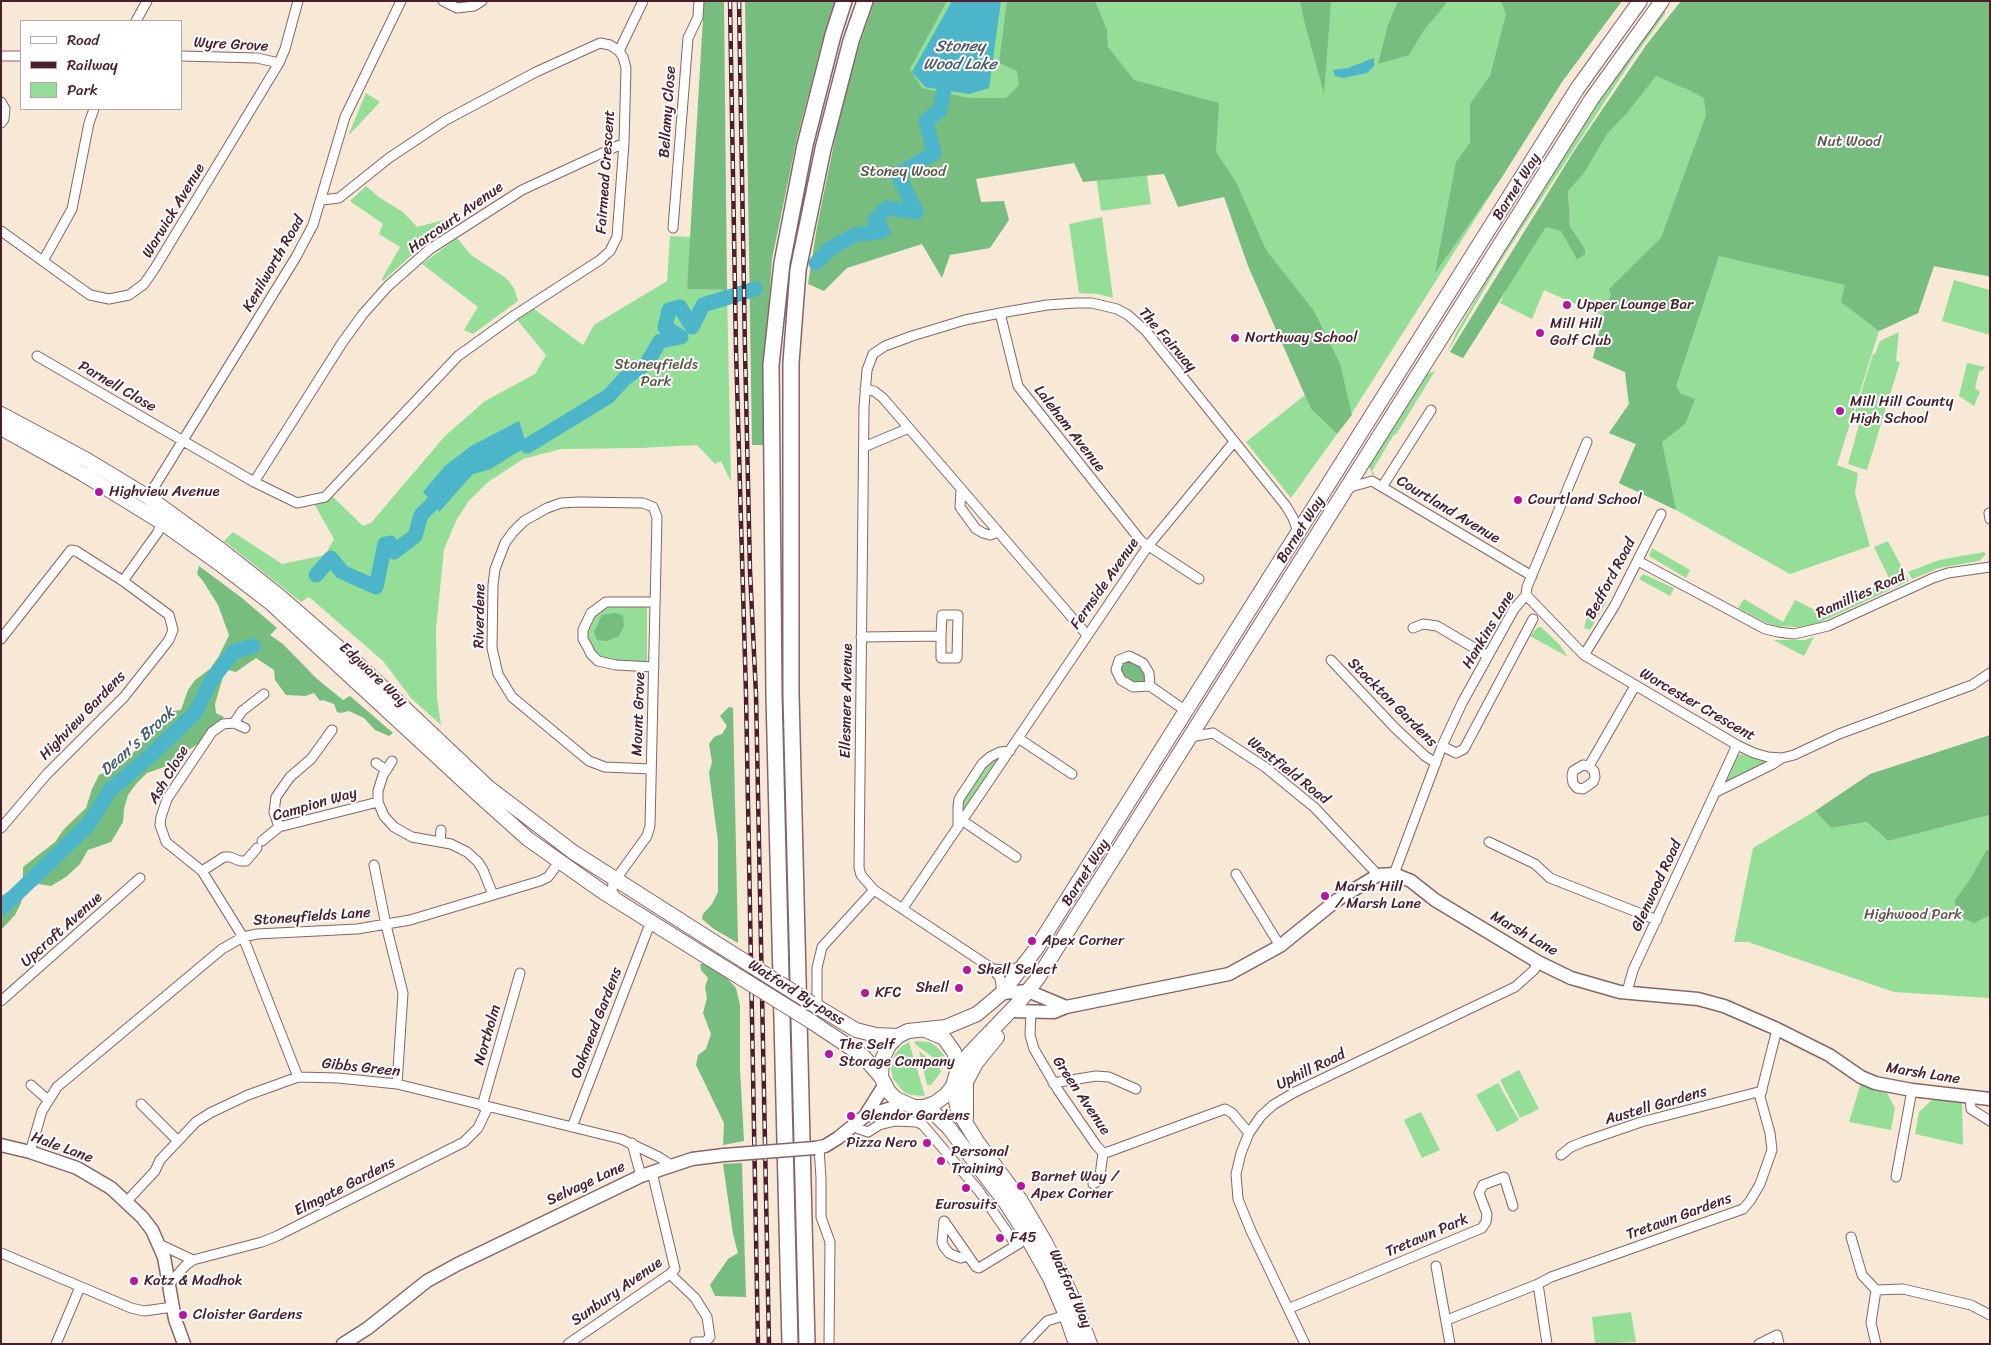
<!DOCTYPE html>
<html>
<head>
<meta charset="utf-8">
<style>
  body { margin:0 }
  #map { position:relative; width:1991px; height:1345px; overflow:hidden; background:#f8e8d6; font-family:Sriracha,sans-serif }
  canvas { display:block }
  .frame { position:absolute; inset:0; border:2px solid #4a1f2b; pointer-events:none }
  .legend { position:absolute; left:20px; top:20px; width:162px; height:90px; box-sizing:border-box; background:#fff; border:1px solid #b7a5aa; margin:0; padding:6px 9px; list-style:none; font-size:15px; color:#4a1f2b }
  .legend li { display:flex; align-items:center; gap:10px; height:25px }
  .legend b { width:25px; border:1px solid #b7a5aa }
</style>
</head>
<body>
<div id="map">
<canvas width="1991" height="1345"></canvas>
<div class="frame"></div>
<ul class="legend">
<li><b style="height:6px;background:#fff"></b>Road</li>
<li><b style="height:6px;background:#4a1f2b"></b>Railway</li>
<li><b style="height:14px;background:#95de98"></b>Park</li>
</ul>
</div>
<script>
const ctx = document.querySelector('canvas').getContext('2d');
ctx.lineJoin = 'round';
function fillPath(path, color) { ctx.fillStyle = color; ctx.fill(path, 'evenodd'); }
const toPath = rows => new Path2D(rows.map(r => 'M' + r).join(''));
function stroke(path, color, width, dash) { ctx.strokeStyle = color; ctx.lineWidth = width; ctx.lineCap = dash ? 'butt' : 'round'; ctx.setLineDash(dash || []); ctx.stroke(path); }
function write(font, color, halo, rows, align = 'center') {
  ctx.font = font + ' Sriracha,sans-serif'; ctx.lineWidth = 4; ctx.setLineDash([]); ctx.textBaseline = 'middle'; ctx.strokeStyle = halo; ctx.fillStyle = color; for (const [text, x, y, turn = 0] of rows) {
    ctx.save(); ctx.translate(x, y); ctx.rotate((+turn || 0) * Math.PI / 180); ctx.textAlign = isNaN(turn) ? turn : align; if (halo) ctx.strokeText(text, 0, 0); ctx.fillText(text, 0, 0); ctx.restore();
  }
}
const green = toPath([
  [869,1,1622,1,1559,82,1505,172,1352,413,1349,411,1223,190,1179,207,1164,162,1121,128,843,93],
  [1681,1,1990,1,1990,277,1934,266,1918,313,1879,331,1837,465,1858,473,1855,493,1870,546,1790,574,1676,510,1619,483,1636,444,1609,433,1629,404,1625,372,1593,358,1603,316,1544,290,1532,319,1500,303,1505,292,1463,358,1450,352,1556,181],
  [1568,192,1570,226,1585,249,1577,260,1561,230],
  [1665,8,1665,14,1632,60,1502,259,1447,353,1457,331,1529,208,1586,121],
  [366,93,380,102,348,136],
  [1146,168,1151,204,1101,211,1096,176],
  [366,186,380,198,403,212,417,227,451,218,454,223,424,244,383,281,382,279,400,247,379,234,383,224,350,201],
  [1102,217,1112,290,1113,298,1098,294,1079,293,1069,224],
  [670,236,691,237,687,289,727,290,731,482,721,461,715,464,697,445,640,448,561,449,523,459,488,482,468,502,457,519,444,549,436,629,437,698,441,725,411,698,383,661,309,597,301,602,224,541,233,532,282,564,325,555,334,539,312,500,329,493,363,526,371,523,445,436,485,401,535,374,546,355,514,316,530,306,583,345,594,325,667,281],
  [457,238,471,255,506,278,514,288,518,301,473,334,464,330,478,307,422,264],
  [1954,280,1990,290,1990,335,1942,321],
  [1899,332,1896,361,1900,362,1867,470,1848,464,1860,421,1853,419,1873,354,1875,354,1880,341],
  [1967,363,1985,367,1983,370,1979,371,1975,388,1980,392,1974,406,1959,396],
  [1435,371,1397,433,1393,436,1372,471,1374,473,1373,476,1369,466,1427,374],
  [1305,395,1311,409,1337,434,1291,498,1246,442],
  [1888,541,1909,581,1894,588,1874,547],
  [1652,548,1690,570,1686,578,1649,556],
  [1984,552,1986,554,1979,561,1939,568,1912,579,1908,572,1939,560],
  [1643,574,1674,588,1670,596,1639,579],
  [1886,581,1892,589,1808,628,1781,626,1778,629,1738,608,1744,599,1783,622,1795,600,1821,613,1825,606,1834,608],
  [1597,596,1607,601,1590,630,1584,628,1588,613],
  [609,604,647,606,647,661,611,661,599,656,593,651,587,641,588,627,592,616],
  [1538,627,1541,627,1560,645,1568,657,1530,636],
  [1814,637,1804,656,1773,640,1805,640],
  [1741,754,1766,762,1728,781,1726,780,1737,756],
  [1000,757,962,814,961,800,987,762],
  [1815,811,1831,828,1867,822,1888,841,1990,815,1990,998,1894,992,1748,942,1734,942,1753,848],
  [915,1041,929,1042,936,1046,944,1055,947,1068,915,1044],
  [909,1042,925,1096,911,1095,904,1092,893,1079,891,1069,895,1054,902,1046],
  [919,1051,939,1067,941,1072,931,1085,927,1085],
  [1519,1070,1539,1109,1520,1118,1500,1080],
  [1498,1083,1519,1120,1497,1132,1476,1095],
  [1861,1083,1886,1091,1895,1108,1891,1130,1849,1122],
  [1933,1099,1962,1103,1963,1145,1915,1134,1919,1112],
  [1421,1112,1440,1150,1422,1158,1404,1120],
  [1631,1312,1636,1342,1595,1344,1592,1317]
]);
const forest = toPath([
  [704,1,724,1,727,290,687,289],
  [745,1,835,1,824,35,797,138,772,259,765,363,766,445,752,445],
  [875,1,947,1,910,69,922,88,969,98,1006,98,1019,85,1017,71,999,63,1007,1,1095,1,1107,30,1108,47,1134,80,1219,103,1216,152,1236,182,1266,250,1314,311,1340,364,1352,415,1337,434,1311,409,1248,266,1224,197,1178,207,1164,174,1083,182,1074,163,976,179,981,202,1004,201,1009,220,990,248,950,255,942,278,922,244,847,268,824,291,808,284,817,227,841,109,859,47],
  [1300,1,1331,1,1324,94,1304,20],
  [1398,1,1446,1,1445,5,1424,30,1409,55,1378,64,1388,25],
  [1501,1,1622,1,1562,82,1502,177,1435,273,1456,162,1470,143,1470,104,1490,76,1506,14],
  [1681,1,1990,1,1990,276,1934,266,1918,313,1879,331,1841,302,1845,285,1719,256,1676,386,1681,394,1695,399,1685,424,1662,442,1676,510,1619,483,1636,444,1609,433,1629,404,1625,372,1593,358,1604,313,1611,295,1609,289,1661,238,1706,115,1704,98,1689,90,1656,76,1627,113,1607,134,1584,173,1568,191,1570,226,1585,249,1585,254,1577,260,1561,231,1546,227,1463,358,1450,352,1574,151,1647,44],
  [199,566,242,598,277,628,270,635,283,644,316,678,343,700,350,696,393,733,389,736,375,730,364,718,349,711,341,713,337,712,334,704,323,700,320,701,314,693,305,696,286,695,275,680,274,670,256,658,236,672,228,670,224,673,215,704,216,713,224,717,216,727,204,740,187,751,179,758,167,766,147,773,136,784,128,795,124,809,123,822,111,842,88,850,80,864,66,877,51,886,39,884,31,888,23,880,23,867,55,842,64,829,86,808,92,789,99,775,116,767,135,751,144,740,151,725,167,712,181,710,188,690,195,680,210,669,219,656,229,635,218,605,203,581,197,574],
  [615,613,623,615,624,626,619,636,607,641,597,640,594,632,602,615],
  [1130,659,1139,664,1146,675,1143,683,1130,682,1120,672,1122,662],
  [729,707,733,708,738,943,714,929,702,919,703,914,712,904,718,892,718,842,709,773,712,762,709,744,714,737,722,734,727,726,720,716],
  [1990,735,1990,815,1888,841,1867,822,1831,828,1815,811,1870,774],
  [1990,849,1990,915,1974,923,1956,915,1955,900,1969,881,1986,851],
  [15,888,23,895,21,903,15,915,1,930,1,896],
  [700,964,707,964,723,974,736,988,740,1005,740,1069,744,1141,723,1145,724,1123,696,1065,698,1055,706,1049,711,1034,703,1013,707,998,705,987,708,978,701,970],
  [742,1163,746,1297,715,1296,710,1285,728,1259,738,1253,733,1234,723,1164]
]);
const water = toPath([
  [952,1,1001,1,989,88,969,94,925,87,912,72],
  [1374,58,1374,66,1367,73,1343,78,1335,76,1333,70,1348,68],
  [519,421,527,446,491,469,473,474,439,512,433,503,423,492,445,466,471,446]
]);
const river = toPath([
  [816,263,831,248,855,235,883,231,875,220,887,208,916,212,898,175,934,153,926,121,940,110,944,90],
  [527,446,609,396,624,379,647,363,660,341,681,337,665,327,669,310,680,307,692,327,703,305,755,289],
  [316,575,331,558,342,572,376,587,385,544,390,543,394,552,415,536,421,515,433,503],
  [1,909,88,825,110,790,150,756,195,713,211,681,233,652,253,646]
]);
const minor = toPath([
  [443,1,457,8,474,6,482,1],
  [136,21,147,1],
  [619,51,643,1],
  [1,56,21,56],
  [181,56,257,58,279,63],
  [1,102,5,109,4,119,1,123],
  [673,228,688,38,698,17,699,1],
  [1,231,90,295,109,299,129,295,144,284,155,268,279,63,285,49,298,1],
  [43,261,72,209,89,123,94,109],
  [1000,313,1018,386,1141,541,1199,579],
  [37,356,254,482,297,503,325,497,458,356,515,315,600,260,610,251,617,237,624,143,626,68,623,57,619,51,610,45,600,43,536,72,446,120,389,158,339,198,322,200],
  [865,389,874,391,883,398,1087,635],
  [864,447,909,428],
  [254,482,342,343,363,314,388,286,430,249,522,190,624,143],
  [1382,487,1431,410],
  [1347,488,1372,481,1532,576],
  [961,490,960,507,976,529,983,533,990,535,998,532],
  [148,497,296,257,313,225,345,117,401,1],
  [1989,513,1990,519],
  [1638,561,1765,629,1778,632,1794,634,1828,626,1933,578,1948,573,1990,567],
  [123,581,158,532,161,522],
  [1526,595,1584,655,1737,745,1754,753,1768,757,1782,758,1794,755,1839,734,1972,685,1990,673],
  [1413,628,1423,624,1437,626,1488,656],
  [861,637,941,636,942,615,958,615,957,658,941,658,941,636],
  [1,639,71,550,76,551,123,581,169,615,173,630,169,640,124,697,47,774,1,828],
  [1584,655,1615,605,1661,514],
  [1331,660,1395,728,1425,756,1436,763],
  [654,667,616,665,598,661,591,654,587,646,583,639,583,630,591,613,606,602,655,602],
  [1150,686,1149,673,1143,663,1129,656,1119,660,1116,670,1121,680,1133,687,1150,686,1186,711],
  [264,694,242,711,234,723,223,724,212,732,167,799,161,817,160,825,166,842,202,871,243,937,298,1077],
  [234,723,245,728],
  [1190,737,1213,733,1265,767,1315,808,1378,875],
  [1018,738,1072,774],
  [1442,746,1456,753,1464,749,1533,619],
  [392,761,383,775,378,791,378,802,384,816,394,827,412,837,451,844,467,852,478,862,483,870,493,895],
  [376,763,386,770],
  [1589,766,1583,765,1573,771,1572,776,1573,783,1577,788,1583,789,1593,782,1595,777,1594,771,1589,766,1635,686],
  [1716,792,1773,764,1782,758],
  [963,821,1016,857],
  [279,827,274,812,276,797,290,777,311,759,332,730],
  [958,827,958,807,959,799,969,784,982,764,990,757,1000,752,1010,751],
  [262,841,279,827,378,802],
  [440,842,441,830],
  [1489,842,1535,864,1550,878,1657,920],
  [374,865,386,925,403,993,397,1084],
  [202,871,224,857,230,857,240,861,246,861,257,848],
  [1236,874,1280,946],
  [1394,874,1442,746,1462,703,1514,609,1526,595,1527,587,1587,442],
  [616,898,612,891,613,883,647,836,650,826,657,517,653,507,643,503,579,502,561,503,547,508,524,521,513,532,505,543,495,569,493,585,492,648,498,674,512,697,589,761,605,767,651,769],
  [903,908,1148,546,1234,442],
  [993,969,1006,970,1022,967],
  [1627,992,1633,970,1737,745],
  [1002,993,1000,978,993,969,874,890,861,875,859,868,864,407,867,370,873,354,885,346,912,336,965,320,1000,313,1047,305,1076,303,1092,303,1117,309,1128,315,1146,331,1286,506,1293,518,1298,532],
  [1,1001,140,878],
  [817,1007,817,968,822,947,874,890],
  [1031,1012,1030,1035,1034,1049,1058,1090,1096,1145,1103,1153,1108,1152,1225,1109,1232,1113,1249,1133],
  [1053,1083,1096,1076,1109,1077,1136,1089],
  [31,1085,48,1100],
  [1970,1097,1971,1109,1990,1121],
  [141,1104,178,1141],
  [482,1106,520,973],
  [854,1124,859,1129,868,1132,879,1125,895,1121,917,1122,923,1125,979,1191,1016,1245],
  [572,1127,648,929],
  [632,1143,641,1176],
  [819,1148,821,1178,821,1217,830,1242,829,1344],
  [30,1152,42,1111,57,1087,222,949,243,937,257,934,357,929,410,920,540,881,548,877,559,862],
  [1561,1155,1571,1147,1583,1142,1641,1122,1762,1091],
  [1896,1177,1912,1090],
  [1093,1184,1098,1181,1100,1176,1103,1153],
  [127,1201,155,1171,160,1160,196,1122,210,1113,248,1095,298,1077,338,1078,397,1084,621,1139,659,1157,671,1165],
  [944,1221,976,1267,979,1268,1020,1243],
  [944,1221,942,1242,944,1247,949,1253,955,1256,961,1258,968,1256],
  [1851,1237,1862,1275,1876,1290,1871,1323,1876,1344],
  [159,1244,193,1260],
  [1,1253,131,1308,144,1311,173,1307],
  [1436,1266,1450,1344],
  [670,1274,695,1298,707,1317,710,1337,705,1342,695,1342],
  [170,1283,186,1265,193,1260,262,1242,277,1236,464,1142,478,1128,488,1107],
  [1538,1284,1547,1344],
  [1876,1290,1903,1289,1971,1305,1990,1315],
  [1290,1308,1482,1228,1486,1222,1487,1214,1479,1193,1483,1185,1504,1177,1513,1206],
  [1447,1320,1538,1284,1551,1277,1743,1209,1750,1201,1760,1184,1772,1150,1770,1133,1760,1097,1777,1029],
  [56,1344,80,1287],
  [568,1344,670,1274,675,1269,652,1172],
  [1025,1344,1047,1321,1066,1315],
  [1305,1344,1251,1231,1238,1199,1236,1174,1241,1153,1249,1133,1261,1116,1273,1105,1295,1092,1515,987,1534,970,1538,962],
  [1759,1344,1777,1335,1779,1344]
]);
const primary = toPath([
  [1002,993,1028,991,1066,1007],
  [1012,1011,1054,1012,1066,1007,1229,974,1280,946,1337,900,1378,875,1394,874,1411,881,1435,900,1538,962,1571,978,1620,992,1698,999,1724,1006,1777,1029,1829,1055,1861,1077,1875,1083,1912,1090,1990,1099],
  [865,1116,885,1084],
  [1,1145,30,1152,77,1168,111,1188,142,1217,152,1230,164,1257,175,1319,184,1344],
  [815,1148,825,1146,838,1138,865,1116,905,1104],
  [343,1344,368,1328,427,1281,458,1264,641,1176,692,1159,724,1155]
]);
const trunk = toPath([
  [1,414,87,460,148,497,221,550,278,595,361,667,488,787,573,852,714,942],
  [1,428,83,474,161,522,220,564,272,604,480,796,528,839,603,892,712,960],
  [811,1003,856,1030,876,1035,898,1036],
  [812,1022,863,1056,881,1077],
  [925,1030,944,1038,954,1052,958,1068,953,1086,946,1095,935,1103,924,1107,914,1107,896,1099,889,1092,881,1077,882,1060,889,1045,898,1036,908,1031,946,1027,977,1014,1002,993,1036,949,1577,89,1640,1],
  [958,1068,970,1053,1020,1001,1038,978,1591,100,1662,1],
  [953,1086,958,1111,978,1143,1021,1201,1045,1242,1070,1292,1090,1344],
  [924,1107,934,1113,949,1128,1006,1203,1022,1228,1050,1278,1066,1315,1076,1344],
  [966,1118,966,1082,976,1063,997,1037]
]);
const motorway = toPath([
  [790,1344,774,695,771,365,782,263,805,145,833,35,844,1],
  [807,1344,791,694,791,363,798,270,823,149,851,41,865,1]
]);
const rail = toPath([
  [730,1,736,349,746,694,758,1344],
  [739,1,745,350,750,571,756,694,769,1344]
]);
const primaryBridge = toPath([
  [724,1155,815,1148]
]);
const trunkBridge = toPath([
  [714,942,811,1003],
  [712,960,812,1022]
]);
const markers = [
  [1567,305,5,"#b5179e"],
  [1540,333,5,"#b5179e"],
  [1235,338,5,"#b5179e"],
  [1840,411,5,"#b5179e"],
  [99,492,5,"#b5179e"],
  [1518,500,5,"#b5179e"],
  [1325,896,5,"#b5179e"],
  [1032,941,5,"#b5179e"],
  [967,970,5,"#b5179e"],
  [959,988,5,"#b5179e"],
  [865,993,5,"#b5179e"],
  [829,1054,5,"#b5179e"],
  [851,1116,5,"#b5179e"],
  [927,1143,5,"#b5179e"],
  [941,1161,5,"#b5179e"],
  [1021,1186,5,"#b5179e"],
  [966,1188,5,"#b5179e"],
  [1000,1238,5,"#b5179e"],
  [134,1281,5,"#b5179e"],
  [183,1315,5,"#b5179e"]
];
const streetNames = [
  ["Wyre Grove",231,45,3],
  ["Bellamy Close",668,112,-86],
  ["Fairmead Crescent",606,172,-86],
  ["Barnet Way",1517,187,-58],
  ["Warwick Avenue",174,211,-59],
  ["Harcourt Avenue",456,218,-35],
  ["Kenilworth Road",274,264,-60],
  ["The Fairway",1167,340,49],
  ["Parnell Close",117,387,30],
  ["Laleham Avenue",1069,429,52],
  ["Courtland Avenue",1448,510,31],
  ["Barnet Way",1301,530,-58],
  ["Bedford Road",1611,579,-62],
  ["Fernside Avenue",1105,584,-55],
  ["Ramillies Road",1861,595,-24],
  ["Riverdene",480,616,-89],
  ["Hankins Lane",1489,630,-59],
  ["Edgware Way",373,675,43],
  ["Ellesmere Avenue",847,701,-89],
  ["Stockton Gardens",1392,703,45],
  ["Worcester Crescent",1697,705,30],
  ["Mount Grove",639,714,-88],
  ["Highview Gardens",83,716,-46],
  ["Westfield Road",1288,771,38],
  ["Ash Close",169,775,-59],
  ["Campion Way",315,805,-16],
  ["Barnet Way",1086,873,-58],
  ["Glenwood Road",1657,886,-65],
  ["Stoneyfields Lane",312,917,-4],
  ["Upcroft Avenue",62,930,-42],
  ["Marsh Lane",1524,934,30],
  ["Watford By-pass",796,993,32],
  ["Oakmead Gardens",597,1023,-69],
  ["Northolm",488,1035,-74],
  ["Gibbs Green",361,1068,6],
  ["Uphill Road",1311,1070,-26],
  ["Marsh Lane",1923,1074,9],
  ["Green Avenue",1081,1096,56],
  ["Austell Gardens",1656,1106,-16],
  ["Hale Lane",62,1148,20],
  ["Selvage Lane",586,1184,-25],
  ["Elmgate Gardens",345,1187,-27],
  ["Tretawn Gardens",1679,1217,-20],
  ["Tretawn Park",1427,1236,-23],
  ["Watford Way",1070,1289,66],
  ["Sunbury Avenue",617,1292,-35]
];
const parkNames = [
  ["Nut Wood",1849,142],
  ["Stoney Wood",903,172],
  ["Stoneyfields",656,365],
  ["Park",656,382],
  ["Highwood Park",1913,915]
];
const poiNames = [
  ["Upper Lounge Bar",1577,305],
  ["Mill Hill",1550,324],
  ["Golf Club",1550,341],
  ["Northway School",1245,338],
  ["Mill Hill County",1850,402],
  ["High School",1850,419],
  ["Highview Avenue",109,492],
  ["Courtland School",1528,500],
  ["Marsh Hill",1335,887],
  ["/ Marsh Lane",1335,904],
  ["Apex Corner",1042,941],
  ["Shell Select",977,970],
  ["Shell",949,988,"right"],
  ["KFC",875,993],
  ["The Self",839,1045],
  ["Storage Company",839,1062],
  ["Glendor Gardens",861,1116],
  ["Pizza Nero",917,1143,"right"],
  ["Personal",951,1152],
  ["Training",951,1169],
  ["Barnet Way /",1031,1177],
  ["Apex Corner",1031,1194],
  ["Eurosuits",966,1205,"center"],
  ["F45",1010,1238],
  ["Katz & Madhok",144,1281],
  ["Cloister Gardens",193,1315]
];
const waterNames = [
  ["Stoney",960,47],
  ["Wood Lake",960,65],
  ["Dean's Brook",138,742,-42]
];
fillPath(green, '#95de98');
fillPath(forest, '#78bd80');
fillPath(water, '#4cb5c9');
stroke(river, '#4cb5c9', 15);
stroke(minor, '#876567', 11);
stroke(primary, '#876567', 15);
stroke(trunk, '#876567', 16);
stroke(motorway, '#876567', 18);
stroke(minor, '#fff', 9);
stroke(primary, '#fff', 12);
stroke(trunk, '#fff', 14);
stroke(motorway, '#fff', 15);
stroke(rail, '#4a1f2b', 4.5);
stroke(rail, '#fff', 2.5, [8]);
stroke(primaryBridge, '#876567', 15, []);
stroke(trunkBridge, '#876567', 16, []);
stroke(primaryBridge, '#fff', 12);
stroke(trunkBridge, '#fff', 14);
for (const [x, y, r, color] of markers) { const dot = new Path2D(); dot.arc(x, y, r, 0, 2 * Math.PI); ctx.fillStyle = color; ctx.fill(dot); stroke(dot, '#fff', 2); }
write('15px', '#4a1f2b', '#fff', streetNames);
write('15px', '#60584c', '#fff', parkNames);
write('15px', '#4a1f2b', '#fff', poiNames, 'left');
write('italic 16px', '#4b5b6a', '#fff', waterNames);
</script>
</body>
</html>
